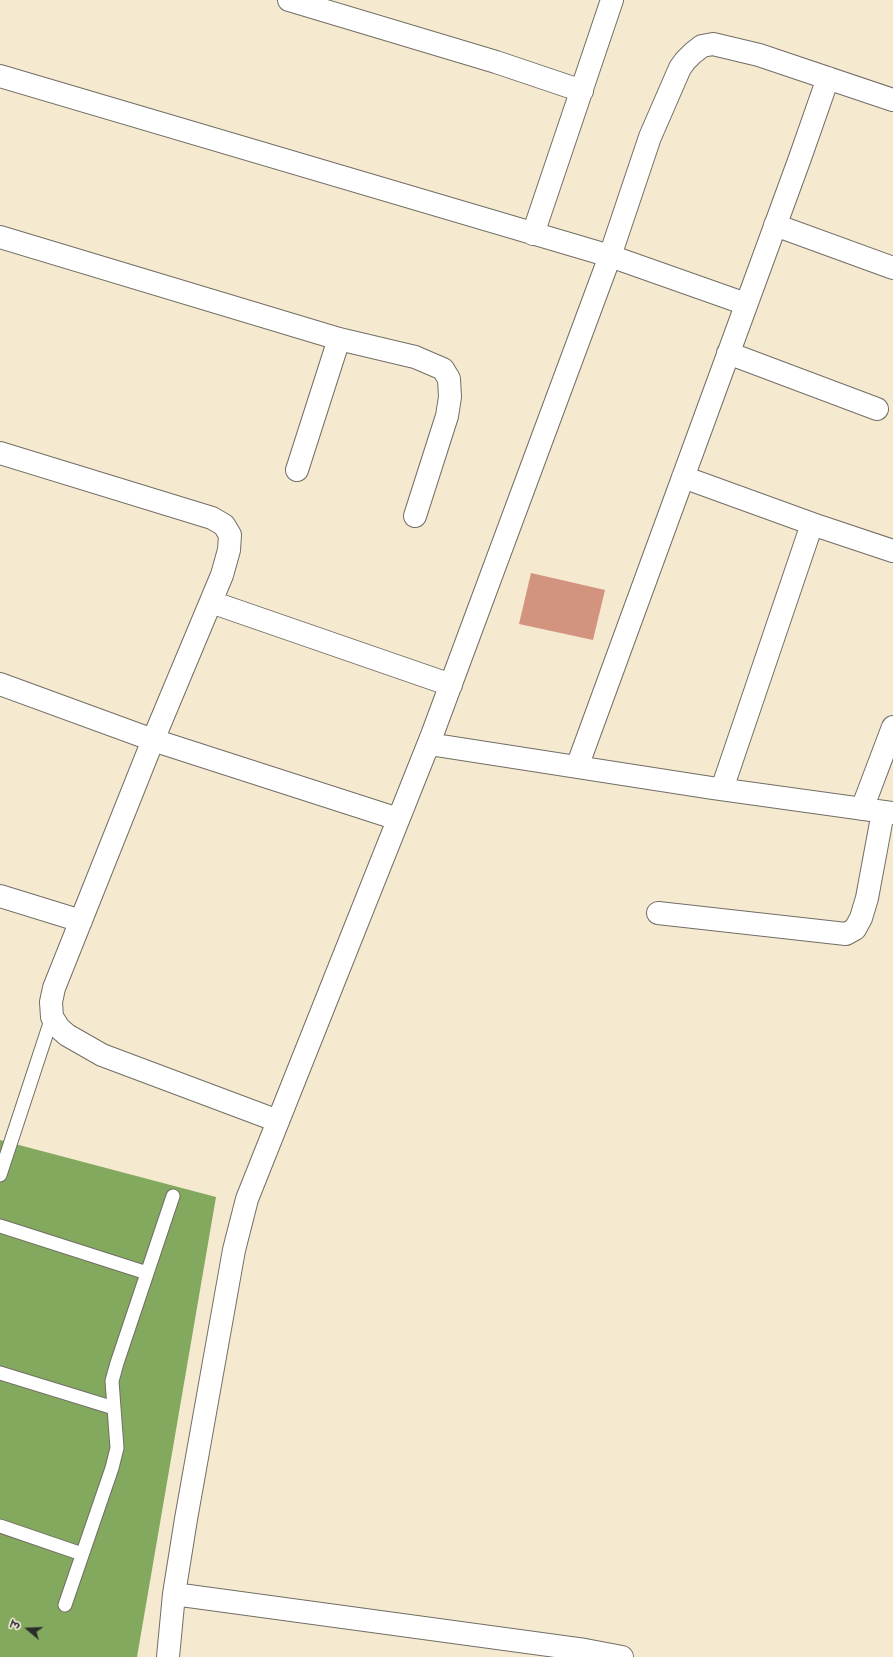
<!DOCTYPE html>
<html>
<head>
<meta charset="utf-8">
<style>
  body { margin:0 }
  #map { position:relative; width:893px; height:1657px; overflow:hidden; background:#f5e9d0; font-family:"Architects Daughter","Playpen Sans Deva",sans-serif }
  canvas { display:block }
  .north { position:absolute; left:8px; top:1609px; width:40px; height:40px; -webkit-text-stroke:3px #fcf5e5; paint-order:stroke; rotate:289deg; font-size:11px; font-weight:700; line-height:16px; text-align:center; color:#2b2b2b }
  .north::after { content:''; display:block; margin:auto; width:14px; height:18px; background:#2b2b2b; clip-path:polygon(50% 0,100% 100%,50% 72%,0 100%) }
</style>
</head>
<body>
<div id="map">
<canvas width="893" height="1657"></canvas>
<div class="north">उ</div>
</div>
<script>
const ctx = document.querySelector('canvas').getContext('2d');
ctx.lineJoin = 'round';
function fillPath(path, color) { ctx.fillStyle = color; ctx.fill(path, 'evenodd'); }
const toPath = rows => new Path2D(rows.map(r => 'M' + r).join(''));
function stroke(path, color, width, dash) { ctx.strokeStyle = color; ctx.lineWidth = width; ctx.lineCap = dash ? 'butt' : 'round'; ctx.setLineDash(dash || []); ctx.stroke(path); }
const forest = toPath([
  [0,1140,216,1197,137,1657,0,1657]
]);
const building = toPath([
  [531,573,605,590,593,640,519,624]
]);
const service = toPath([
  [0,1175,52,1017],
  [0,1226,147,1273],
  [0,1373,114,1408],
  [0,1526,82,1554],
  [65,1605,112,1468,117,1448,112,1381,117,1363,173,1196]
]);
const minor = toPath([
  [289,0,496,62,582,91],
  [0,76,610,256,746,304],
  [775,225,893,268],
  [533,234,612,0],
  [0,237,339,339,415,357,443,369,449,379,450,397,447,416,415,516],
  [728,353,877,409],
  [0,453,212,518,224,525,230,535,229,550,222,575,153,740,54,988,51,1002,52,1017,59,1028,67,1035,102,1055,278,1121],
  [297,470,339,339],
  [683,477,821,527,893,551],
  [211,602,451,685],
  [0,684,153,740,398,819],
  [429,744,712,788,893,813],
  [577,767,800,158,828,78],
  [722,789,812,524],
  [862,809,893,727],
  [0,896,81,921],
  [658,913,846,934,855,929,861,918,867,898,883,812],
  [174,1594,585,1650,622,1657],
  [168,1657,174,1594,186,1519,234,1250,247,1199,432,735,610,256,650,137,680,68,685,61,693,53,702,46,713,44,759,55,893,100]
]);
fillPath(forest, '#83a95f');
fillPath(building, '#d2937f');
stroke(service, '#726e65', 15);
stroke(minor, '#726e65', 24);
stroke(service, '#fff', 13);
stroke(minor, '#fff', 22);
</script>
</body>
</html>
